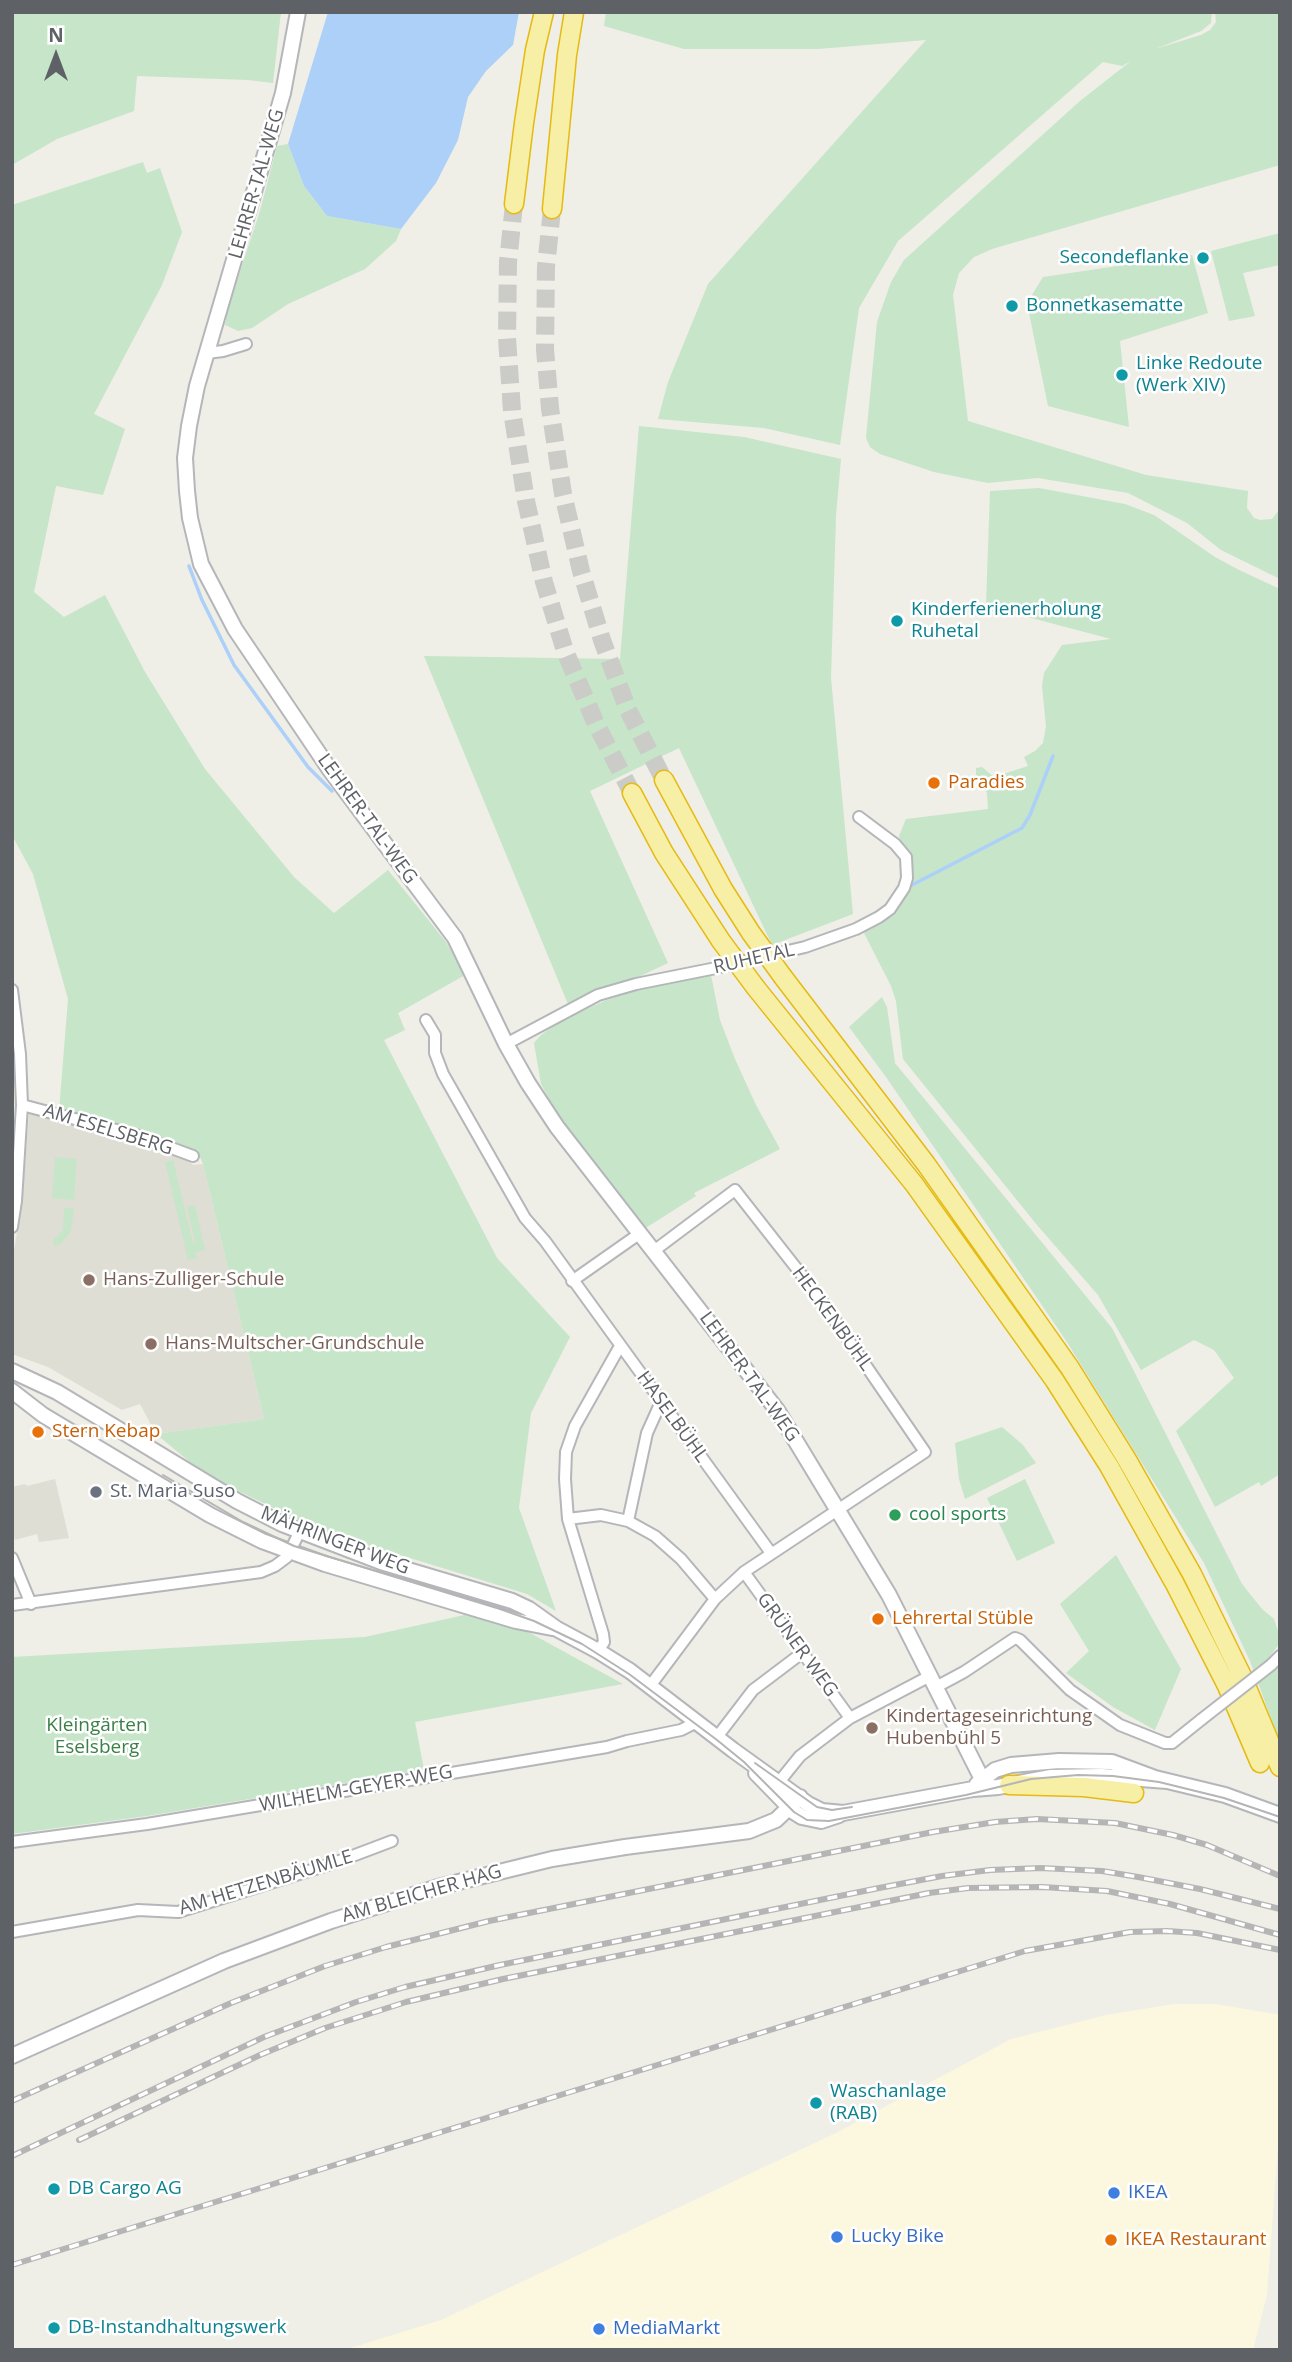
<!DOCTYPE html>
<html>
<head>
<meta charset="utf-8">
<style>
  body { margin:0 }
  #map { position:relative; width:1292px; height:2362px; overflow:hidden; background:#efeee7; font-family:"Open Sans",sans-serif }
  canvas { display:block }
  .frame { position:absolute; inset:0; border:14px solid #5e6166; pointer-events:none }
  .north { position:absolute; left:21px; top:21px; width:70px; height:70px; -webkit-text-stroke:5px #fff; paint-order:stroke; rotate:0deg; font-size:19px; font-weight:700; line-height:28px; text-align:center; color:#5e6166 }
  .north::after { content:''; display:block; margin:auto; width:24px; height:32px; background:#5e6166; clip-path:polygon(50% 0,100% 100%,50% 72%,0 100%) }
</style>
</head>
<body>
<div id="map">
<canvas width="1292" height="2362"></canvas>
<div class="frame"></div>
<div class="north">N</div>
</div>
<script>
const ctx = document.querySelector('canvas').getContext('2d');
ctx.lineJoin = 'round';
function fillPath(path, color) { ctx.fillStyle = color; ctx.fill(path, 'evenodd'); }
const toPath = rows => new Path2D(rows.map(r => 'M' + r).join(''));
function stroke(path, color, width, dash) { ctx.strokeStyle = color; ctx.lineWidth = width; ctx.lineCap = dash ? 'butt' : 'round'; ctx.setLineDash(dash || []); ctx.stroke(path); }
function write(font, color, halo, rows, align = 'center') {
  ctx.font = font + ' "Open Sans",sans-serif'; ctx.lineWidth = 5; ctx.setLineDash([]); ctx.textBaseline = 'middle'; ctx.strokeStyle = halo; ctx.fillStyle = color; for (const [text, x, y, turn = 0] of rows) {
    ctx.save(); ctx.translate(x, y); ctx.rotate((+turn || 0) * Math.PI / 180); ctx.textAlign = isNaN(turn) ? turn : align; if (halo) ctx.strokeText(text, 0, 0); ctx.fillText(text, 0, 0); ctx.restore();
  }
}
const commercial = toPath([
  [1174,2004,1216,2004,1280,2015,1280,2119,1267,2295,1253,2350,344,2350,441,2320,838,2132,1011,2039,1106,2015]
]);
const education = toPath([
  [29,1112,177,1152,193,1165,203,1164,264,1419,156,1434,140,1404,122,1410,48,1367,12,1354,12,1262,22,1204],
  [55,1479,69,1538,39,1542,37,1534,15,1540,12,1528,12,1487,25,1484,27,1486]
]);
const green = toPath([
  [12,12,281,12,273,83,248,80,137,76,134,111,57,139,12,165],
  [606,12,1212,12,1211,23,1201,31,1155,49,1201,35,1210,30,1216,22,1215,12,1280,12,1280,165,992,249,974,257,959,273,953,295,968,421,1146,475,1248,491,1247,508,1254,518,1260,520,1272,519,1280,509,1280,579,1221,550,1187,523,1128,493,1038,478,988,483,934,472,880,454,870,447,866,438,877,322,891,282,904,260,1080,101,1131,61,1122,66,1103,62,898,241,859,308,840,445,764,428,658,419,668,382,708,284,926,40,818,49,684,49,604,26],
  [288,144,304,186,327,216,401,229,396,241,365,269,288,304,252,328,238,331,225,325,228,308,260,211,277,146],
  [143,162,147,173,160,168,182,232,162,285,94,414,125,429,103,495,56,486,34,592,64,617,105,595,145,672,205,769,294,877,334,913,388,870,446,942,465,975,398,1013,405,1030,384,1040,497,1258,570,1337,531,1413,519,1508,556,1611,527,1594,319,1530,226,1485,190,1462,156,1434,264,1419,203,1164,198,1152,141,1133,59,1111,68,999,33,874,12,835,12,205],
  [1280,233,1280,265,1243,273,1255,316,1229,321,1211,251],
  [1192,255,1208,313,1120,341,1129,427,1048,406,1027,303,1043,277],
  [639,426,744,437,841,459,836,515,831,678,853,914,772,945,679,748,590,791,668,963,570,1009,424,656,620,659],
  [1039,488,1125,504,1154,515,1215,557,1239,570,1280,589,1280,1474,1261,1486,1259,1482,1215,1507,1176,1431,1234,1378,1214,1350,1194,1340,1141,1370,1098,1295,1037,1225,903,1059,896,1001,891,986,863,931,894,912,909,891,912,879,911,855,900,842,899,836,906,819,988,809,987,793,976,775,976,768,982,767,994,777,1028,766,1024,757,1035,751,1043,743,1046,726,1042,686,1044,673,1062,645,1111,639,986,606,990,491],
  [711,975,720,1020,735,1059,756,1105,780,1149,694,1193,696,1196,641,1231,561,1122,541,1084,534,1043,541,1035,563,1019,607,1000,640,989],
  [882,997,887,1007,895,1063,1112,1328,1242,1584,1262,1609,1274,1619,1279,1634,1279,1644,1270,1656,1280,1667,1280,1743,1250,1661,1204,1563,1065,1339,886,1077,849,1027],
  [55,1157,77,1159,74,1200,52,1198],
  [173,1160,193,1243,195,1242,187,1206,195,1205,205,1250,196,1252,197,1258,188,1260,165,1162],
  [64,1208,74,1208,71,1231,60,1245,54,1246,53,1240,63,1230],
  [1002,1427,1023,1445,1036,1463,965,1499,959,1479,955,1443],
  [1025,1479,1055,1543,1017,1561,987,1498],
  [1116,1555,1181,1669,1155,1730,1113,1707,1066,1673,1089,1651,1060,1604],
  [469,1614,530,1633,623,1684,415,1722,424,1770,147,1816,12,1834,12,1657,365,1637]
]);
const water = toPath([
  [328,12,519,12,513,45,486,71,468,97,458,140,436,183,401,229,327,216,304,186,288,144]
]);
const stream = toPath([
  [189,566,202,600,234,665,308,767,332,791],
  [910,886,1022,828,1030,815,1053,756]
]);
const trunkTunnel = toPath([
  [514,204,508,262,507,338,512,411,526,501,544,582,565,651,596,724,632,793],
  [552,209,546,267,545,349,550,408,563,494,581,571,602,640,628,710,664,780]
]);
const minor = toPath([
  [207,353,223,351,246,344],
  [12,990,20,1054,22,1105,16,1201,12,1227],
  [426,1020,435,1035,435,1053,443,1074,525,1218,545,1241,771,1553],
  [506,1044,598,995,636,984,716,968,805,947,856,929,879,917,890,909,904,888,907,878,906,857,895,844,859,817],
  [22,1105,139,1136,193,1156],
  [572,1281,639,1234],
  [568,1519,601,1515,628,1521,655,1536,681,1559,715,1599],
  [628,1521,647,1433,661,1402],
  [12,1558,31,1604],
  [744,1572,850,1718],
  [12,1605,261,1572,275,1566,287,1557,300,1531],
  [598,1651,604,1642,603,1634,568,1519,565,1479,566,1452,575,1426,620,1346],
  [1271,1665,1280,1656],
  [650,1686,715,1599,744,1572,925,1452,819,1297,735,1190,655,1250],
  [936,1687,964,1672,1015,1638,1020,1640,1070,1690,1120,1725,1165,1743,1172,1743,1202,1719],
  [717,1737,753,1690,802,1653],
  [779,1782,800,1756,850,1718,930,1676],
  [12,1842,147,1824,607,1747,627,1741,681,1730,691,1725,695,1720],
  [12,1932,138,1910,178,1912,334,1863,392,1841]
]);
const tertiary = toPath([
  [298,12,283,93,197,386,189,426,185,458,187,491,190,518,201,564,235,629,330,770,455,938,506,1044,528,1083,557,1127,777,1410,889,1595,986,1787],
  [12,1371,57,1392,237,1501,282,1524,381,1562,512,1601,529,1609,557,1629,598,1651,630,1671,733,1750,808,1804,822,1811,843,1813,973,1789,998,1787,1051,1777,1102,1776,1167,1781],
  [12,1391,43,1415,210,1515,262,1541,325,1564,516,1621,552,1628],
  [756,1773,794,1812,802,1817,821,1821,839,1815],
  [977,1784,995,1770,1011,1765,1059,1761,1112,1762,1155,1778,1225,1795,1280,1815],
  [12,2056,224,1961,331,1921,438,1887,552,1859,625,1847,749,1831,776,1820,800,1797]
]);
const trunk = toPath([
  [514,204,524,123,535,50,544,12],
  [552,209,567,55,574,12],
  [664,780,723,889,751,933],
  [632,793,664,853,721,941],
  [783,977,926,1164,1070,1368,1126,1458,1192,1574,1242,1676,1280,1767],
  [756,988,914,1184,1055,1381,1109,1466,1175,1584,1227,1686,1260,1763],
  [1009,1785,1084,1787,1134,1793]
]);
const tram = toPath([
  [163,1475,243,1522,294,1546,500,1609,534,1621,582,1644,629,1674,717,1740,744,1762,794,1812,807,1820,829,1821,966,1795,1031,1779,1078,1775,1113,1776,1159,1782,1224,1798,1280,1817],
  [755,1763,817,1807,832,1810,852,1807]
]);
const rail = toPath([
  [12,2101,231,2003,325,1966,386,1947,489,1921,933,1832,995,1822,1037,1819,1115,1823,1173,1835,1207,1845,1280,1876],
  [79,2140,260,2055,325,2028,406,2002,503,1979,929,1893,968,1888,1042,1887,1107,1891,1170,1904,1280,1935],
  [12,2156,264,2037,356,2002,405,1987,500,1965,879,1888,942,1876,990,1870,1041,1868,1102,1871,1138,1877,1200,1889,1280,1909],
  [12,2265,1025,1951,1130,1932,1167,1931,1197,1933,1280,1950]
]);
const minorBridge = toPath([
  [1202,1719,1271,1665]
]);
const trunkBridge = toPath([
  [751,933,783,977],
  [721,941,756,988]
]);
const markers = [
  [1203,258,7,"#0f9aa8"],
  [1012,306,7,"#0f9aa8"],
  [1122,375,7,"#0f9aa8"],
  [897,621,7,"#0f9aa8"],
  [934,783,7,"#e8710a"],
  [89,1280,7,"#8d6e63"],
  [151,1344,7,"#8d6e63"],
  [38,1432,7,"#e8710a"],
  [96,1492,7,"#6b7280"],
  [895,1515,7,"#2e9e5b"],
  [878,1619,7,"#e8710a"],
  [872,1728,7,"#8d6e63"],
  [816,2103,7,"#0f9aa8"],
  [54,2189,7,"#0f9aa8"],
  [1114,2193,7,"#3f7fe0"],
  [837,2237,7,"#3f7fe0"],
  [1111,2240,7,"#e8710a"],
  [54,2328,7,"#0f9aa8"],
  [599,2329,7,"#3f7fe0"]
];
const streetNames = [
  ["LEHRER-TAL-WEG",257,184,-74],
  ["LEHRER-TAL-WEG",367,819,54],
  ["RUHETAL",754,959,-13],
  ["AM ESELSBERG",108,1130,17],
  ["HECKENBÜHL",832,1319,54],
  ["LEHRER-TAL-WEG",749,1377,54],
  ["HASELBÜHL",672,1417,54],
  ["MÄHRINGER WEG",335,1541,21],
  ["GRÜNER WEG",797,1645,54],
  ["WILHELM-GEYER-WEG",356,1789,-10],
  ["AM HETZENBÄUMLE",266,1883,-17],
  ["AM BLEICHER HAG",422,1894,-16]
];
const cultureNames = [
  ["Secondeflanke",1189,258,"right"],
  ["Bonnetkasematte",1026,306],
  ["Linke Redoute",1136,364],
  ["(Werk XIV)",1136,386],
  ["Kinderferienerholung",911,610],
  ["Ruhetal",911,632],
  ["Waschanlage",830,2092],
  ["(RAB)",830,2114],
  ["DB Cargo AG",68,2189],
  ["DB-Instandhaltungswerk",68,2328]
];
const foodNames = [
  ["Paradies",948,783],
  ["Stern Kebap",52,1432],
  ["Lehrertal Stüble",892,1619],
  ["IKEA Restaurant",1125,2240]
];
const educationNames = [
  ["Hans-Zulliger-Schule",103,1280],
  ["Hans-Multscher-Grundschule",165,1344],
  ["Kindertageseinrichtung",886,1717],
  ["Hubenbühl 5",886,1739]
];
const worshipNames = [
  ["St. Maria Suso",110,1492]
];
const leisureNames = [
  ["cool sports",909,1515]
];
const parkNames = [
  ["Kleingärten",97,1726],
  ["Eselsberg",97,1748]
];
const shopNames = [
  ["IKEA",1128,2193],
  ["Lucky Bike",851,2237],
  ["MediaMarkt",613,2329]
];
fillPath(commercial, '#fcf8e0');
fillPath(education, '#dfded5');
fillPath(green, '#c6e5c9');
fillPath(water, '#add0f9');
stroke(stream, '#add0f9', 3.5);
stroke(trunkTunnel, '#cbcbc7', 18, [18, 9]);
stroke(minor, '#b4b6ba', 14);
stroke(tertiary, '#b4b6ba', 18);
stroke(trunk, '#e5ba11', 21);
stroke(minor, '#fff', 10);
stroke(tertiary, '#fff', 14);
stroke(trunk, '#f7efa5', 18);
stroke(tram, '#b5b5b6', 2);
stroke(rail, '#b5b5b6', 6);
stroke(rail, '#fff', 3.5, [10]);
stroke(minorBridge, '#b4b6ba', 14, []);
stroke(trunkBridge, '#e5ba11', 21, []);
stroke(minorBridge, '#fff', 10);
stroke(trunkBridge, '#f7efa5', 18);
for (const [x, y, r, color] of markers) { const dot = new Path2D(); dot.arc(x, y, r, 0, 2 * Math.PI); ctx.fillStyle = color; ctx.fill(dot); stroke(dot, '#fff', 2.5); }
write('19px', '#5e6166', '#fff', streetNames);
write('19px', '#0d838f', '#fff', cultureNames, 'left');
write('19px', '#c56008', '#fff', foodNames, 'left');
write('19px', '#785e54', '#fff', educationNames, 'left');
write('19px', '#5b616d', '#fff', worshipNames, 'left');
write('19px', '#27864d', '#fff', leisureNames, 'left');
write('19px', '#3b8046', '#fff', parkNames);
write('19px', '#366cbe', '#fff', shopNames, 'left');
</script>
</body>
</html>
